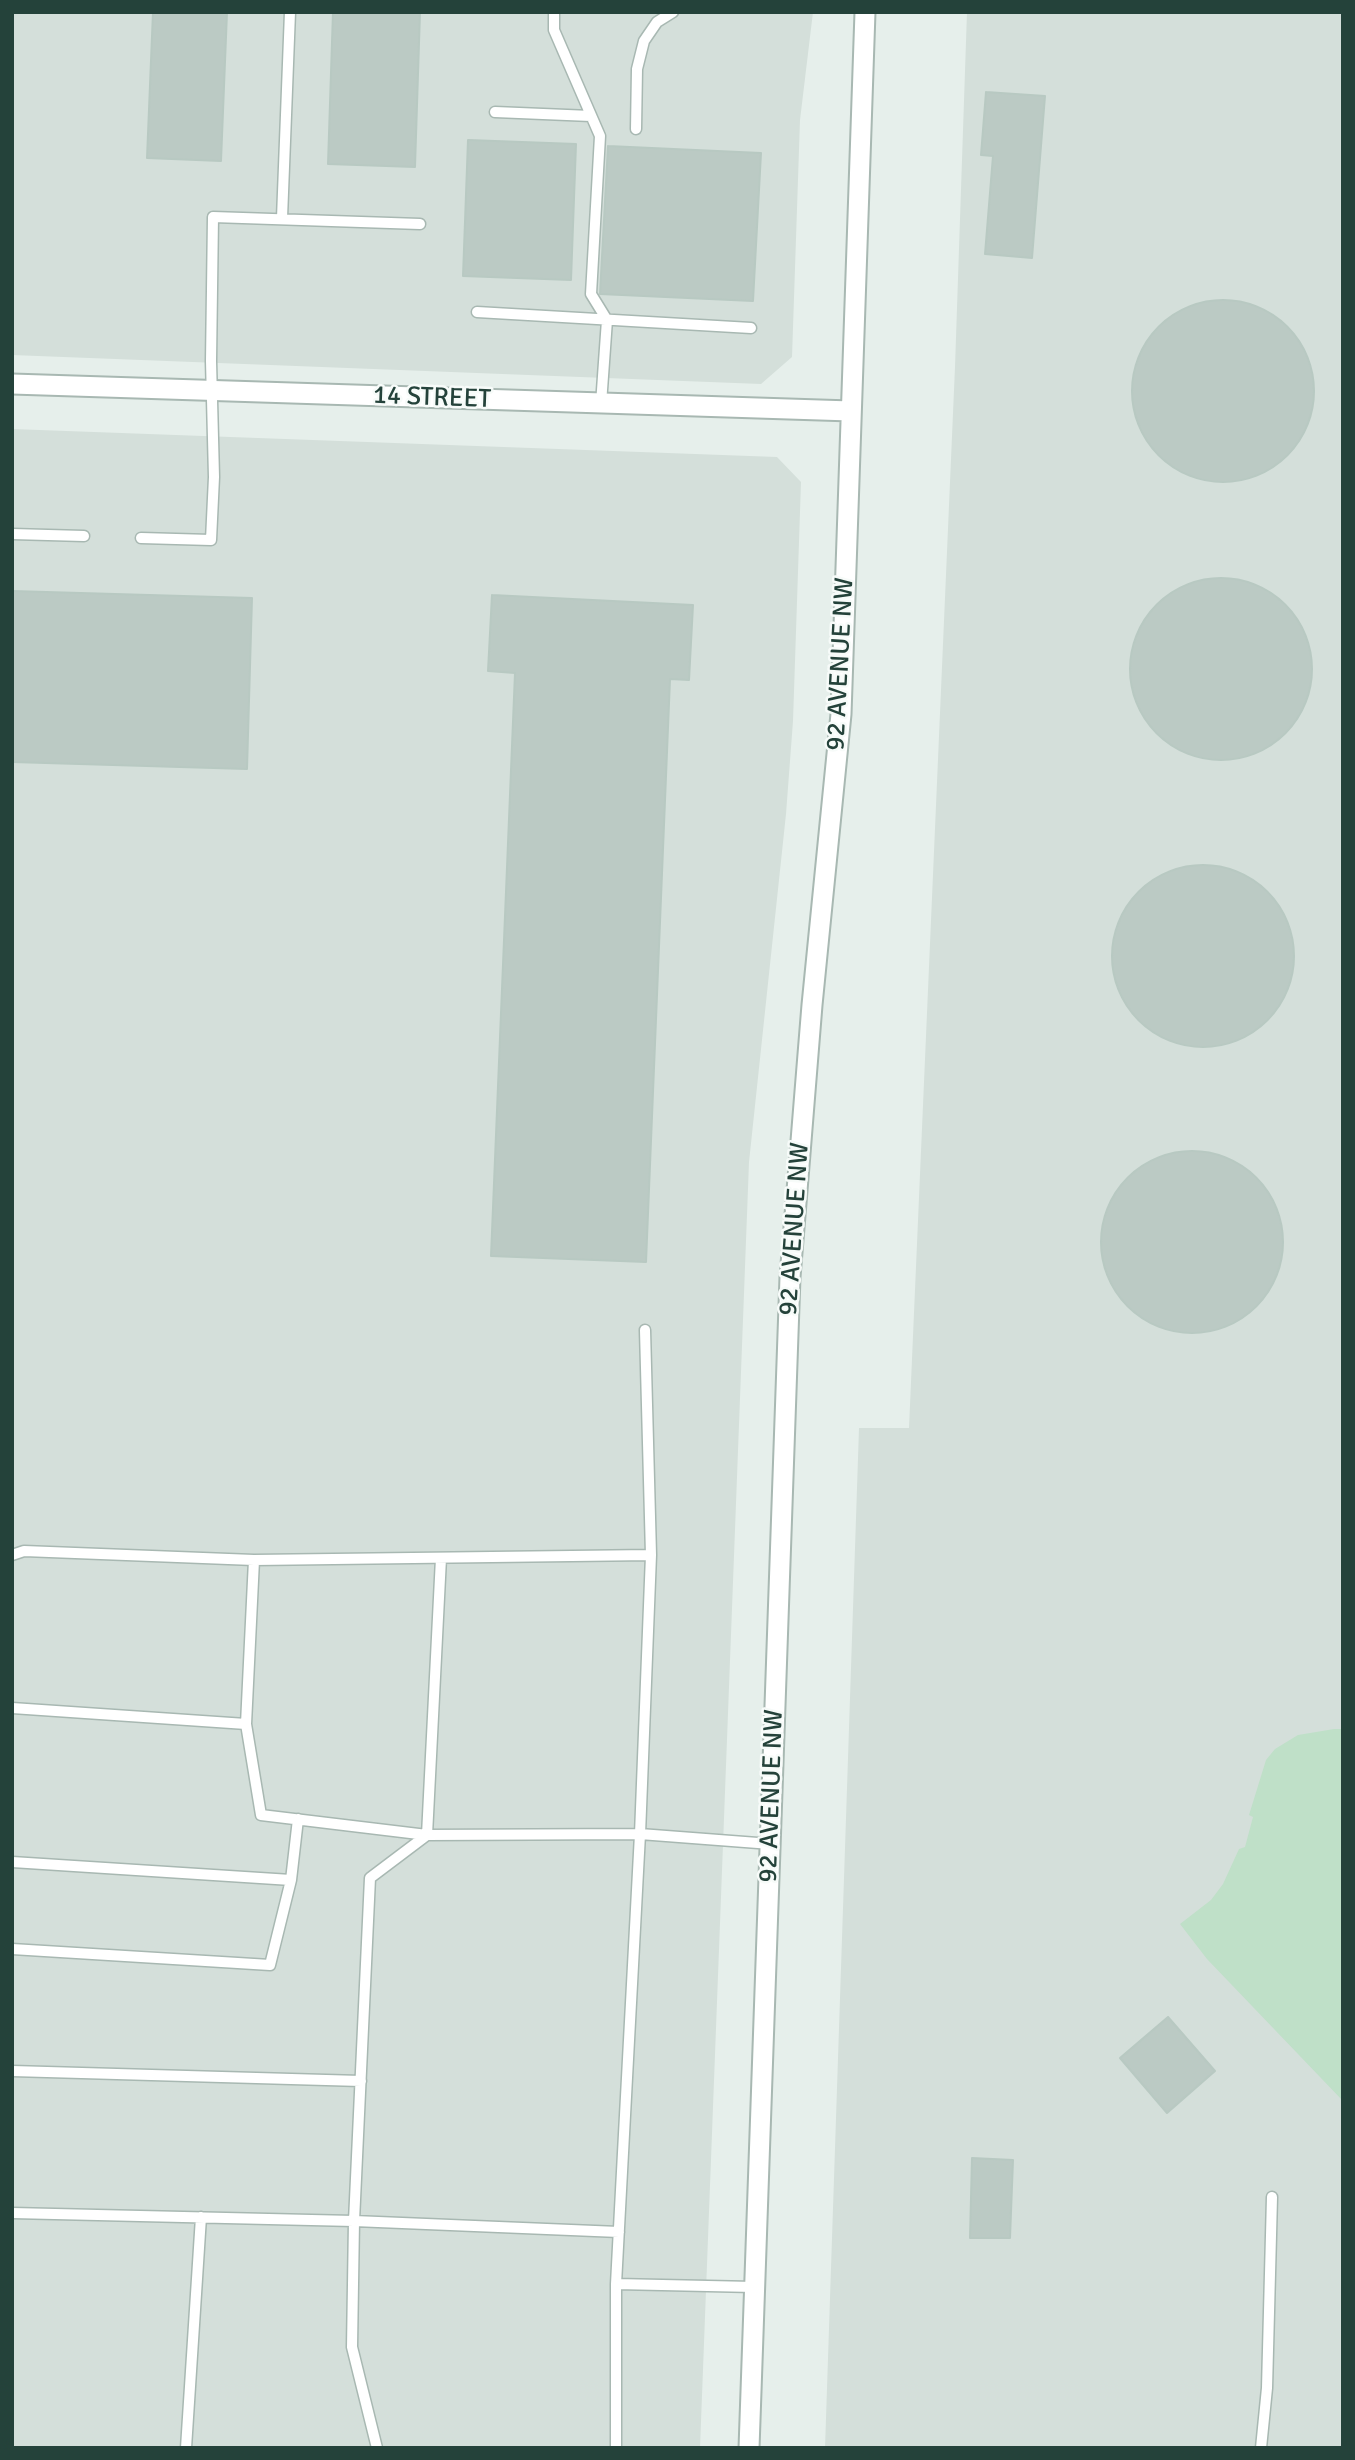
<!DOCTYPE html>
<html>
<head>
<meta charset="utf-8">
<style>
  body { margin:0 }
  #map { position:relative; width:1355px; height:2460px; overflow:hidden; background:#e6efeb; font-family:Signika,sans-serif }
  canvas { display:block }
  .frame { position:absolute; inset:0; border:14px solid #24423a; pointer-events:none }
</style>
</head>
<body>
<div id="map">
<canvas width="1355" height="2460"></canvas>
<div class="frame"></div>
</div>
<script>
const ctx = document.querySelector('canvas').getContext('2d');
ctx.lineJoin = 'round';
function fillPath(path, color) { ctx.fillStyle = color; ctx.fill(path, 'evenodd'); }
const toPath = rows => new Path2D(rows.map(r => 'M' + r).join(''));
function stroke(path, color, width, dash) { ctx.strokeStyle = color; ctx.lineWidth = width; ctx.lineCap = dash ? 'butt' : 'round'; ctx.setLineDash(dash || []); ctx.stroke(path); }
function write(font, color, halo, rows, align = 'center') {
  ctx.font = font + ' Signika,sans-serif'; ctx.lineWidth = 5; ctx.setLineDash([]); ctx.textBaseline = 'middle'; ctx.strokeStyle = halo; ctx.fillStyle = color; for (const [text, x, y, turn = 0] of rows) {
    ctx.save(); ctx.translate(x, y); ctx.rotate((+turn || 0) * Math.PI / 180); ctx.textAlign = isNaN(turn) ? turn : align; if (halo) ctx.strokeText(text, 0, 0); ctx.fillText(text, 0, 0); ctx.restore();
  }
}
const built = toPath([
  [12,12,813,12,800,120,792,357,761,384,12,355],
  [967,12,1343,12,1343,2448,825,2448,859,1428,909,1428,955,367],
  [12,429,777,457,801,482,793,721,786,814,749,1162,700,2448,12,2448]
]);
const green = toPath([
  [1334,1729,1343,1729,1343,2101,1207,1959,1180,1924,1211,1900,1223,1884,1239,1849,1245,1847,1253,1817,1249,1815,1266,1760,1275,1749,1298,1735]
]);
const building = toPath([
  [153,12,227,12,221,161,147,158,153,12],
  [333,12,420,12,415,167,328,164,333,12],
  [986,92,1045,96,1032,258,985,254,993,156,981,155,986,92],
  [468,140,576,144,571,280,463,276,468,140],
  [608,146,761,153,753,301,600,294,608,146],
  '1132 391a91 91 0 1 1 182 0a91 91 0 1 1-182 0Z',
  '1130 669a91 91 0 1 1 182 0a91 91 0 1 1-182 0Z',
  [12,591,252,598,247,769,12,762,12,591],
  [492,595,693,605,689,680,670,679,646,1262,491,1256,515,673,488,671,492,595],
  '1112 956a91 91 0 1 1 182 0a91 91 0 1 1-182 0Z',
  '1101 1242a91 91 0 1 1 182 0a91 91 0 1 1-182 0Z',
  [1168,2017,1215,2071,1167,2113,1120,2058,1168,2017],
  [972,2158,1013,2160,1010,2238,970,2238,972,2158]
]);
const service = toPath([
  [554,12,554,30,600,136,591,294,607,320,601,404],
  [495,112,591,116],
  [636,129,637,69,644,41,657,22,673,12],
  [282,218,290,12],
  [477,312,751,328],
  [12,534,84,536],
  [141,538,211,540,214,477,211,361,213,217,420,224],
  [645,1330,651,1555],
  [12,1555,24,1551,254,1560],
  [12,1708,246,1724],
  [12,1862,291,1880],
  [12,1949,270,1965,291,1880,298,1819],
  [12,2071,361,2081],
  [12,2213,354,2221,370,1878,427,1835,441,1558],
  [754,2287,616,2284,640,1834,427,1835,261,1815,246,1724,254,1560,651,1555,640,1834,771,1844],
  [186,2448,201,2217],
  [377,2448,352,2347,354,2221,619,2232],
  [616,2448,616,2284],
  [1261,2448,1267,2388,1272,2197]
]);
const minor = toPath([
  [12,384,851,411],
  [749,2448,790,1277,812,1005,841,714,865,12]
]);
const streetNames = [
  ["14 STREET",432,398,2],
  ["92 AVENUE NW",841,664,-87],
  ["92 AVENUE NW",795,1229,-86],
  ["92 AVENUE NW",772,1796,-88]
];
fillPath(built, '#d4dfda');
fillPath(green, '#bfe0c8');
fillPath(building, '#bbcac4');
stroke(building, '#b8c9c2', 2);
stroke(service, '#a8b8b2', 13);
stroke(minor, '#a8b8b2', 23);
stroke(service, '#fff', 10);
stroke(minor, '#fff', 19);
write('26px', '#24423a', '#f7fbf9', streetNames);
</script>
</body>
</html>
